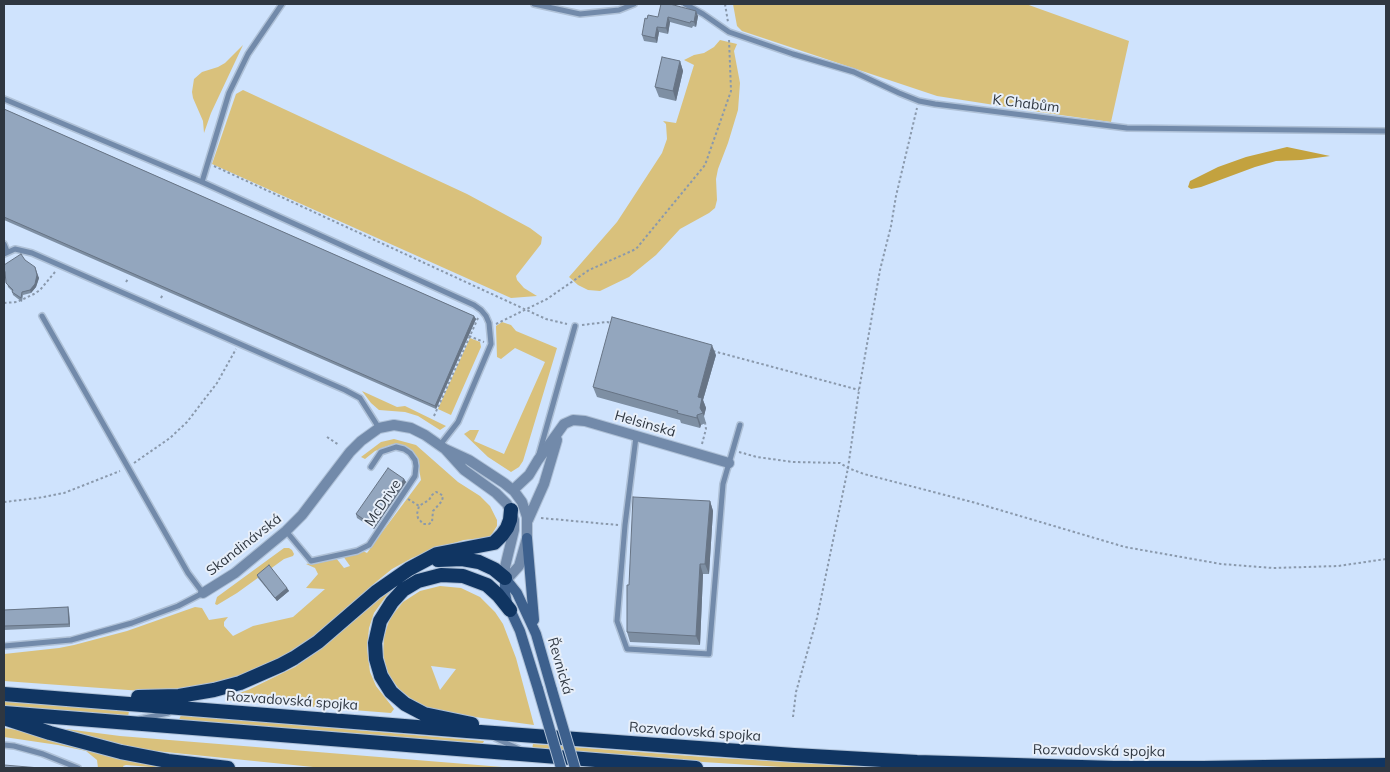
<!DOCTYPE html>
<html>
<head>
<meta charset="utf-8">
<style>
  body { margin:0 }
  #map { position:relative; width:1390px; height:772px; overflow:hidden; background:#cfe3fd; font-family:Mulish,sans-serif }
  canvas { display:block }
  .frame { position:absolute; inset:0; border:5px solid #2f3741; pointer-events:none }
</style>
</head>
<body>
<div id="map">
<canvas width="1390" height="772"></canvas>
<div class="frame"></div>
</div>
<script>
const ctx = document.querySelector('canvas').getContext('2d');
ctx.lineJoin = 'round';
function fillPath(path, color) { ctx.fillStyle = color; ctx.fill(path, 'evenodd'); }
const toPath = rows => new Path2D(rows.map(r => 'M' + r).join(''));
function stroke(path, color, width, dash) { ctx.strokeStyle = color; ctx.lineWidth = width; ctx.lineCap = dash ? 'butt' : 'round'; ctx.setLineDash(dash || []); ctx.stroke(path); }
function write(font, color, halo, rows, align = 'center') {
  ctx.font = font + ' Mulish,sans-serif'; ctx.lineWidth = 4; ctx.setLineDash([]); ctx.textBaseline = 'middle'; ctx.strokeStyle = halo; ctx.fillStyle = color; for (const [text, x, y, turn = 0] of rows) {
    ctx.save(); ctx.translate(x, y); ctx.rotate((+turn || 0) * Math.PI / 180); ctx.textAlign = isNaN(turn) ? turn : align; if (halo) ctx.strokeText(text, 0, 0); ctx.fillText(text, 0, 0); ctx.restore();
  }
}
const green = toPath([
  [733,4,1026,4,1129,41,1111,122,1039,112,937,96,742,31,737,26],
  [720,40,737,44,734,51,740,83,738,110,728,143,718,169,716,179,717,200,715,208,709,213,680,229,656,255,629,277,600,291,588,290,578,285,569,277,617,222,662,153,667,139,666,124,663,121,676,123,694,65,684,60,694,55,704,53,714,47],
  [243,45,211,113,204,133,203,121,193,98,192,92,194,79,202,72,218,67,225,63],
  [243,90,467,194,530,228,542,237,541,244,516,276,517,280,524,288,537,296,511,298,212,164,236,94],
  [502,322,511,325,516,331,557,348,523,461,519,467,511,472,488,457,464,434,470,430,479,430,474,441,504,454,545,362,515,348,501,359,497,357,496,326],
  [470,338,480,342,481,347,451,415,438,409],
  [362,391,397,407,405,406,446,426,440,430,418,416,405,412,379,410,371,403],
  [394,439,416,445,458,482,480,496,490,506,497,520,497,526,490,537,464,540,440,547,412,558,392,569,376,582,312,638,281,660,219,684,156,692,4,681,4,654,59,648,74,645,127,631,195,607,202,608,209,620,228,617,224,622,224,626,233,636,253,626,293,617,325,589,306,588,318,574,315,568,306,564,336,558,344,568,350,566,343,556,363,551,367,553,370,549,369,547,374,543,421,480,417,458,407,447,396,444,390,445,375,451,365,459,361,457,381,442],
  [284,548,289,548,292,550,294,554,293,556,284,559,237,593,217,605,215,604,217,597],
  [418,571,419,573,401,582,387,595,374,613,369,628,367,648,370,672,376,686,394,709,391,713,226,700,227,697,248,690,295,667,318,651,381,596,401,581],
  [440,586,461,588,480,597,495,612,503,624,516,658,534,725,431,711,414,701,399,689,388,674,383,655,384,636,390,618,403,602,420,591],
  [431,666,456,669,440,690],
  [4,701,129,711,128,717,4,706],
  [181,715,484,741,482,745,181,721,179,720],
  [4,728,18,730,190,768,163,768,126,765,123,766,124,768,98,768,97,760,86,751,58,745,4,737],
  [66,729,120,736,515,768,323,768,126,748,67,733],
  [533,744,704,757,890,768,798,768,703,762,532,749]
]);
const forest = toPath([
  [1287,147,1330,156,1301,160,1276,161,1255,167,1201,187,1191,189,1188,187,1190,181,1218,167,1246,157]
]);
const path = toPath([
  [725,4,728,22],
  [214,166,546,319,567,324],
  [126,282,128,279],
  [161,298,163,294],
  [4,303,17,302,34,294,40,290,55,272],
  [496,324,547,299,589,270,636,249,705,165,731,91,729,39],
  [582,325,607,322,612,323],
  [469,336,484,342],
  [713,351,859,390],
  [434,416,478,318],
  [327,437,339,445],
  [702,444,706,429,705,422],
  [739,452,757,457,793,462,840,463,848,468,864,474,976,503,1125,547,1221,564,1273,568,1338,566,1386,559],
  [134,463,170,438,187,422,217,383,236,349],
  [408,499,419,506,429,500,432,495,436,492,439,493,443,496,442,501,433,511,432,522,429,524,423,524,418,518,417,514,419,506],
  [4,502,38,498,64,493,120,471],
  [541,518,618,525],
  [793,717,796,692,817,618,848,468,859,390,880,270,891,226,896,196,917,108]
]);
const service = toPath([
  [534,4,580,14,619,10,634,4],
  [685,4,703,14,729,32,793,54,854,72,899,93,919,101,935,104,1127,128,1386,131],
  [4,99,202,182,474,305,481,310,486,316,489,323,491,344,458,422,440,445],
  [202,182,229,93,248,54,282,4],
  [4,244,7,251],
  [4,254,15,249,32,253,345,390,360,398,379,428],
  [636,437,625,525,617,621,627,649,709,654,723,484,740,425],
  [539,454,575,326],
  [286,531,311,561,357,551,369,545,415,476,416,466,415,460,410,453,404,449,396,447,381,452,371,467],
  [4,646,71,640,132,623,178,606,203,593,188,573,42,316],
  [140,719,168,713],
  [495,738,519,749],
  [4,745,14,746,43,754,78,768]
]);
const minor = toPath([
  [513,490,529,475,538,460,564,424,573,420,585,421,729,463],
  [528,520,544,484,557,440],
  [203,593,235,573,286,531,302,515,350,452,361,441,379,428,394,425,411,428,425,435,445,449,464,470,496,493,507,504,514,520,514,530,505,567,505,578,510,576,519,566,527,538,527,517,522,502,514,491,504,483,469,460,445,449]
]);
const secondary = toPath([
  [527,538,534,620],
  [505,578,517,593,536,634,552,690],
  [505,578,505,593,507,603,520,631,538,689]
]);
const trunk = toPath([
  [438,560,462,559,479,562,494,569,505,578],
  [4,694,467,731,794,755,917,762,1114,768,1203,768,1386,765],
  [138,697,179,696,214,690,240,683,281,665,294,658,318,642,376,592,409,569,437,554,494,543,502,535,507,528,510,520,511,510],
  [4,713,696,768],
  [7,719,50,733,121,752,168,761,228,768],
  [472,724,424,714,405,704,391,692,381,676,376,659,375,643,380,621,392,602,403,590,418,581,441,575,463,576,487,585,498,595,510,610]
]);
const secondaryBridge = toPath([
  [538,689,561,768],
  [552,690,575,768]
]);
const wall = toPath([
  [698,16,696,27,693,26,692,28,670,22,668,34,659,32,657,43,644,41,642,35,647,19,658,17],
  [680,61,683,71,676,101,659,97,655,87],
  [4,109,474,316,476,319,436,409,4,220],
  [25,260,39,278,36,287,31,293,23,295,22,302,13,295,12,291,8,287,5,273,4,270,4,265],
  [716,355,703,400,706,408,704,416,706,423,701,425,700,428,681,423,680,420,597,397,593,387],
  [404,479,406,482,374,529,357,518,356,514],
  [710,501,713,511,709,574,703,574,700,645,630,642,627,632,629,585],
  [257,575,287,588,289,591,277,601,258,578],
  [68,607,69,611,70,627,4,630,4,610]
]);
const shadedWall = toPath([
  [696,11,698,16,696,27,694,22],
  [668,17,670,22,668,34,666,28],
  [657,27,659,32,657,43,655,38],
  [680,61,683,71,676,101,673,91],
  [35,267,39,278,36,287,31,293,30,290],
  [474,316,476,319,436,409,435,406],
  [712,345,716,355,703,400,706,408,704,416,700,408,698,397],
  [697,415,701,425,700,428,697,418],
  [404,479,406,482,374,529,373,526],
  [710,501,713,511,709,574,705,564],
  [700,564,703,574,700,645,696,636],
  [287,588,289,591,277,601,275,598],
  [68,607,69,611,70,627,69,624]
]);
const building = toPath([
  [661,4,670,4,696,11,694,22,691,21,690,23,668,17,666,28,657,27,655,38,642,35,645,18,647,19,648,15,658,17,661,4],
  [662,57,680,61,673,91,655,87,662,57],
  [4,109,474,316,435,406,4,217,4,109],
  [21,254,25,260,35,267,37,275,35,284,30,290,22,292,21,298,12,292,13,290,6,283,5,272,4,269,4,265,21,254],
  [612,317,712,345,698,397,702,398,700,408,703,413,697,415,697,418,677,413,678,411,593,387,612,317],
  [388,468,404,479,373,526,356,514,388,468],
  [633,497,710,501,705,564,700,564,696,636,627,632,627,585,629,585,633,497],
  [269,565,287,588,275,598,257,575,269,565],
  [68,607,69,624,4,626,4,610,68,607],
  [4,765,40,768,4,768,4,765]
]);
const streetNames = [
  ["K Chabům",1026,104,7],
  ["Helsinská",645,424,16],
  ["McDrive",383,503,-56],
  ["Skandinávská",244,545,-38],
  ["Řevnická",560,666,74],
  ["Rozvadovská spojka",292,701,4],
  ["Rozvadovská spojka",695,732,4],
  ["Rozvadovská spojka",1099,751,1]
];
fillPath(green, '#d9c17c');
fillPath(forest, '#c3a23f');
stroke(service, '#afc1d7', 8);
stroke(minor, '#afc1d7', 12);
stroke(secondary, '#afc1d7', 12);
stroke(trunk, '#afc1d7', 16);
stroke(path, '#8a99ac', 2, [2.5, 2.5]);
stroke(service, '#728aaa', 5);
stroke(minor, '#728aaa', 10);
stroke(secondary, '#3d608d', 10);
stroke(trunk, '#103562', 14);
stroke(secondaryBridge, '#afc1d7', 12, []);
stroke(secondaryBridge, '#3d608d', 10);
fillPath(wall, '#7e8fa3');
fillPath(shadedWall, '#677485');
fillPath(building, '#93a6be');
stroke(building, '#677485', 1);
write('14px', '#2f3741', '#e7effa', streetNames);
</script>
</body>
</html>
